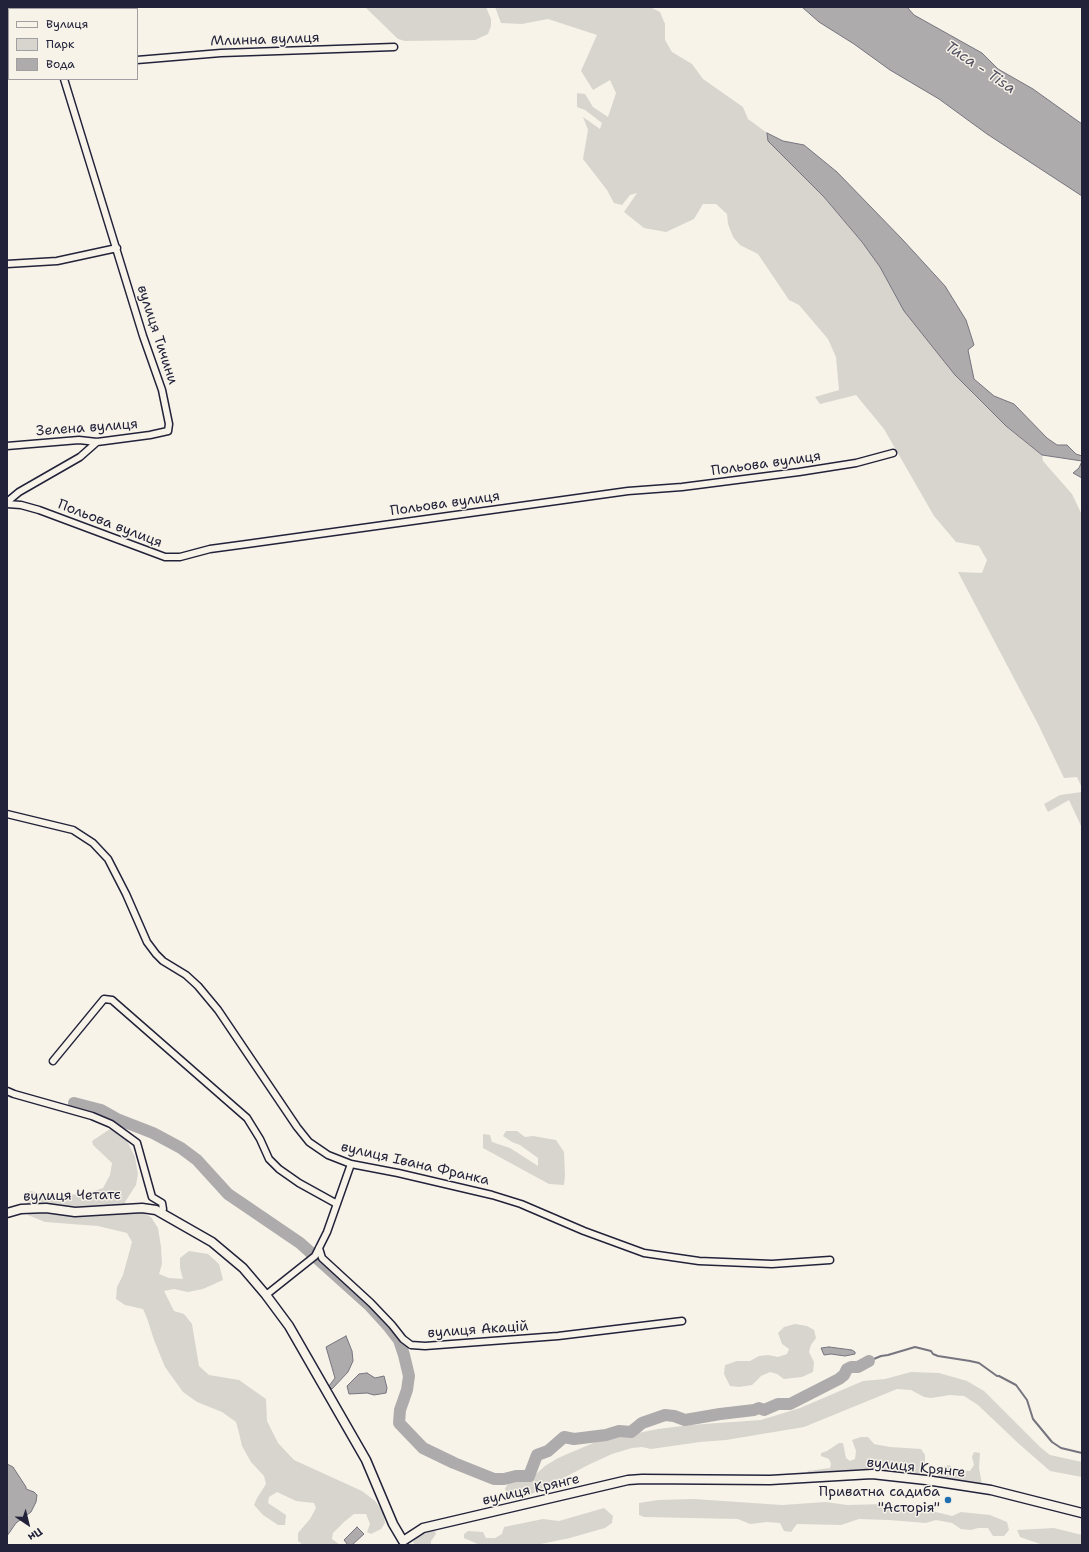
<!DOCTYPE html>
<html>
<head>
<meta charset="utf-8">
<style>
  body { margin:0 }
  #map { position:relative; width:1089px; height:1552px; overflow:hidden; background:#f7f3e8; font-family:"Shantell Sans",sans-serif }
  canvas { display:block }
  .frame { position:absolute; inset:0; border:8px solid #22223b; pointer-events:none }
  .legend { position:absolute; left:8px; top:8px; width:130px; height:72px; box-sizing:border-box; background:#f7f3e8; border:1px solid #a29fa3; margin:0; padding:5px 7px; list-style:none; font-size:12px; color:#22223b }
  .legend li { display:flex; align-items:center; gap:8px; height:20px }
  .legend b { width:20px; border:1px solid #a29fa3 }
  .north { position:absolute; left:8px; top:1504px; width:40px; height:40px; -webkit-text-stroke:3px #f7f3e8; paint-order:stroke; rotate:145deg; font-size:11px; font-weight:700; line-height:16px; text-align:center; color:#22223b }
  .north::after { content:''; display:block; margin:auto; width:14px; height:18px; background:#22223b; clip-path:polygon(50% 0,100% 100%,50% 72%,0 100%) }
</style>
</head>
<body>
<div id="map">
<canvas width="1089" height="1552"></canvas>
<div class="frame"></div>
<ul class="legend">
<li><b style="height:5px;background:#f7f3e8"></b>Вулиця</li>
<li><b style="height:11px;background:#d8d5cf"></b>Парк</li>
<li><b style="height:11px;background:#aeabad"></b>Вода</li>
</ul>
<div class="north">Пн</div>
</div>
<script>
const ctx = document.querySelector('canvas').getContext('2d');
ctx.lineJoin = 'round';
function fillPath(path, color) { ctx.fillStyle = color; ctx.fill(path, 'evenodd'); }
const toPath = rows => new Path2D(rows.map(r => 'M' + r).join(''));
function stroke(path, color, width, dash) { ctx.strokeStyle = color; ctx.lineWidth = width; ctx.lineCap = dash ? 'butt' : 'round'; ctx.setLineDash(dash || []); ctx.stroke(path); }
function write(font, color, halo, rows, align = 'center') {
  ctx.font = font + ' "Shantell Sans",sans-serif'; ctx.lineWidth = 3; ctx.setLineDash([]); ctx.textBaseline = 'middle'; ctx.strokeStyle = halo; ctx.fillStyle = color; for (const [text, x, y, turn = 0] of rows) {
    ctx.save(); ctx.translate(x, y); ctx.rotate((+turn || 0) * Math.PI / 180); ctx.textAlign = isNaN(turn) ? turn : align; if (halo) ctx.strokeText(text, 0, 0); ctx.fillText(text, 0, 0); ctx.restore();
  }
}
const green = toPath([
  [365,7,486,7,491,19,491,26,488,34,475,40,405,41,398,39],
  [495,7,650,7,660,12,665,24,665,40,672,52,692,64,703,79,743,107,748,119,767,133,768,141,824,197,862,242,972,393,1006,426,1042,455,1043,461,1072,494,1082,515,1082,788,1077,777,1064,778,1038,724,958,572,982,573,987,560,979,546,956,542,934,516,884,429,856,395,820,404,815,397,839,390,836,357,828,339,799,305,789,300,758,254,740,245,733,237,728,224,727,214,716,204,703,204,694,219,666,232,644,228,624,212,637,193,630,195,622,205,614,203,607,190,583,159,588,130,583,117,600,129,602,123,585,110,577,107,577,93,585,94,593,107,608,117,616,93,610,80,593,90,581,71,597,35,548,19,522,24,501,23],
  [1082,792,1082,828,1069,800,1048,812,1044,804,1060,795],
  [110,1129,127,1141,135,1157,138,1174,136,1185,125,1202,126,1210,138,1211,151,1217,158,1228,161,1247,162,1264,159,1274,169,1278,183,1279,180,1268,180,1258,189,1251,208,1254,219,1264,223,1280,203,1289,188,1292,174,1289,164,1291,174,1311,184,1314,192,1324,199,1366,209,1375,239,1380,266,1399,267,1421,278,1443,294,1460,362,1491,375,1501,383,1512,385,1523,381,1529,371,1534,367,1532,370,1524,366,1514,354,1514,344,1522,333,1533,332,1539,340,1545,303,1545,298,1541,298,1533,310,1519,316,1508,314,1503,296,1501,277,1492,269,1497,268,1503,286,1515,285,1525,278,1525,263,1515,254,1505,257,1498,266,1484,264,1476,251,1462,242,1446,239,1433,236,1422,222,1412,197,1402,183,1392,165,1367,154,1340,147,1318,143,1309,125,1305,116,1299,117,1287,123,1275,132,1242,127,1233,98,1226,45,1222,28,1215,27,1196,30,1191,47,1195,64,1195,85,1194,103,1188,110,1175,112,1163,93,1145,92,1141],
  [506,1131,517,1131,525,1137,533,1136,556,1140,564,1152,565,1175,564,1185,549,1184,483,1148,483,1134,490,1135,492,1142,510,1148,538,1166,538,1158,520,1145,512,1142,503,1136],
  [795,1324,807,1326,814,1330,816,1338,811,1345,809,1352,814,1362,813,1372,802,1377,784,1379,777,1374,770,1372,761,1376,752,1385,739,1387,730,1386,724,1374,725,1365,737,1361,750,1361,759,1356,768,1355,778,1357,787,1354,789,1349,782,1344,778,1333,784,1327],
  [911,1372,939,1373,967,1381,984,1391,1040,1447,1050,1455,1082,1462,1082,1477,1050,1471,1018,1443,978,1405,964,1396,950,1395,931,1398,924,1397,911,1390,897,1389,804,1427,726,1440,700,1442,651,1449,642,1447,632,1448,612,1454,588,1465,541,1490,526,1496,514,1499,507,1495,505,1489,508,1483,521,1481,535,1475,545,1466,558,1458,598,1441,658,1429,690,1425,761,1420,800,1408,863,1381,885,1379],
  [861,1437,868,1437,874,1444,890,1447,921,1449,925,1455,925,1471,923,1476,806,1474,808,1471,830,1468,831,1464,829,1459,821,1456,821,1453,827,1451,839,1443,843,1443,846,1458,850,1461,855,1459,856,1451,852,1440],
  [974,1452,980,1453,979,1468,982,1484,981,1486,938,1478,939,1473,945,1466,950,1465,953,1470,970,1471,974,1465,972,1457],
  [694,1499,782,1505,826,1502,847,1505,887,1504,908,1509,932,1511,952,1516,961,1512,990,1515,1007,1522,1009,1530,1004,1536,993,1536,988,1528,978,1528,971,1530,961,1529,952,1523,936,1520,926,1523,889,1520,859,1519,841,1525,797,1524,791,1532,784,1531,780,1523,767,1522,750,1524,738,1519,644,1517,639,1515,639,1503,658,1500],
  [604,1508,613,1516,612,1523,605,1528,570,1538,536,1545,480,1545,464,1538,464,1534,468,1531,483,1532,486,1538,495,1538,502,1534,504,1527,543,1519,559,1521],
  [1054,1528,1082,1535,1082,1545,1043,1545,1020,1537,1017,1530],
  [430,1530,435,1531,436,1534,431,1541,431,1545,415,1545,413,1542,417,1536,423,1531]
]);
const water = toPath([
  [802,7,907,7,914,15,982,53,998,69,1033,89,1082,124,1082,196,987,134,939,99,890,70,854,44,819,22,802,7],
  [767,133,783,141,804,145,837,172,902,239,945,286,966,320,974,345,968,350,974,379,994,396,1014,404,1047,438,1057,445,1067,445,1076,454,1082,456,1082,478,1073,473,1079,468,1082,461,1042,455,1006,426,955,375,904,311,880,267,862,242,824,197,768,141,767,133],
  [346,1336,352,1351,353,1361,348,1372,332,1389,329,1386,335,1378,326,1347,346,1336],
  [829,1347,852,1350,855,1352,855,1354,845,1356,831,1354,824,1355,821,1348,829,1347],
  [367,1373,375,1378,384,1376,387,1388,386,1393,374,1395,367,1393,349,1394,347,1386,359,1374,367,1373],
  [7,1464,13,1467,26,1487,26,1489,34,1492,37,1495,36,1502,31,1512,16,1523,7,1536,7,1464],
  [357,1527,364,1534,352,1545,348,1545,344,1540,357,1527]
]);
const stream = toPath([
  [869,1361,881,1356,888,1355,915,1347,931,1351,933,1354,938,1356,970,1361,979,1363,997,1376,999,1376,1016,1385,1027,1400,1033,1419,1052,1442,1061,1448,1082,1453]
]);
const river = toPath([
  [74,1103,101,1110,117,1119,153,1133,181,1148,197,1160,228,1194,300,1243,369,1305,389,1327,399,1340,404,1355,409,1376,407,1390,400,1410,399,1423,423,1448,454,1463,494,1479,504,1479,516,1476,529,1476,537,1455,548,1451,564,1437,574,1439,606,1435,619,1431,631,1432,642,1423,665,1415,674,1416,685,1420,720,1414,754,1410,759,1408,764,1410,778,1404,790,1404,839,1379,844,1375,847,1369,851,1367,858,1367,869,1361]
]);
const minor = toPath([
  [137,60,221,53,394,47],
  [7,71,9,70],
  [7,264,57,261,117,248],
  [7,446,79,440,97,442,150,435,168,431,169,424,162,390,143,336,64,79],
  [7,502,19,492,80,457,97,442],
  [7,504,21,505,39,510,165,557,180,557,210,549,247,544,628,491,682,487,799,472,856,463,893,453],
  [7,814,73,830,93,843,108,859,126,894,147,942,156,954,163,961,186,975,198,986,218,1010,297,1127,309,1142,328,1155,351,1164,398,1173,492,1195,521,1204,584,1231,644,1253,699,1261,772,1264,830,1260],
  [53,1061,104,999,112,1000,247,1118,260,1139,269,1159,279,1169,299,1183,337,1204],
  [7,1091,14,1094,92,1116,111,1124,137,1143,152,1197,162,1203,163,1209,161,1213],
  [319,1248,322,1258,371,1303,392,1325,403,1339,411,1345,425,1346,558,1336,682,1321],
  [266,1295,315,1256,327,1232,351,1164]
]);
const tertiary = toPath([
  [7,1213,21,1209,46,1208,75,1212,142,1208,156,1210,212,1242,243,1268,266,1295,289,1326,366,1460,393,1524,403,1541,423,1528,628,1480,642,1479,770,1480,872,1474,926,1480,991,1490,1082,1513]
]);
const markers = [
  [948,1500,4,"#1f6fb2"]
];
const streetNames = [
  ["Млинна вулиця",265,40,-2],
  ["вулиця Тичини",157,335,72],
  ["Зелена вулиця",87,428,-4],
  ["Польова вулиця",766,464,-8],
  ["Польова вулиця",445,504,-8],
  ["Польова вулиця",110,524,21],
  ["вулиця Івана Франка",415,1164,13],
  ["вулиця Четатє",72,1196,-1],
  ["вулиця Акацій",478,1330,-4],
  ["вулиця Крянге",916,1468,6],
  ["вулиця Крянге",531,1490,-13]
];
const poiNames = [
  ["Приватна садиба",940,1492],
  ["\"Асторія\"",940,1508]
];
const waterNames = [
  ["Тиса - Tisa",980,68,34]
];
fillPath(green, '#d8d5cf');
fillPath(water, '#aeabad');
stroke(water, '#76747f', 1);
stroke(stream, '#76747f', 2);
stroke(river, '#aeabad', 12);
stroke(minor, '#22223b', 9);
stroke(tertiary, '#22223b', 11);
stroke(minor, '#f7f3e8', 6);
stroke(tertiary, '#f7f3e8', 8);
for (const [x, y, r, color] of markers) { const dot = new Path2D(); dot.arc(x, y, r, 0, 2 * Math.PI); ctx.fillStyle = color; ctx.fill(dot); stroke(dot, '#f7f3e8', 1.5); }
write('14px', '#22223b', '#f7f3e8', streetNames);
write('14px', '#22223b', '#f7f3e8', poiNames, 'right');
write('italic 15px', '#535263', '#f7f3e8', waterNames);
</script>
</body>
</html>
